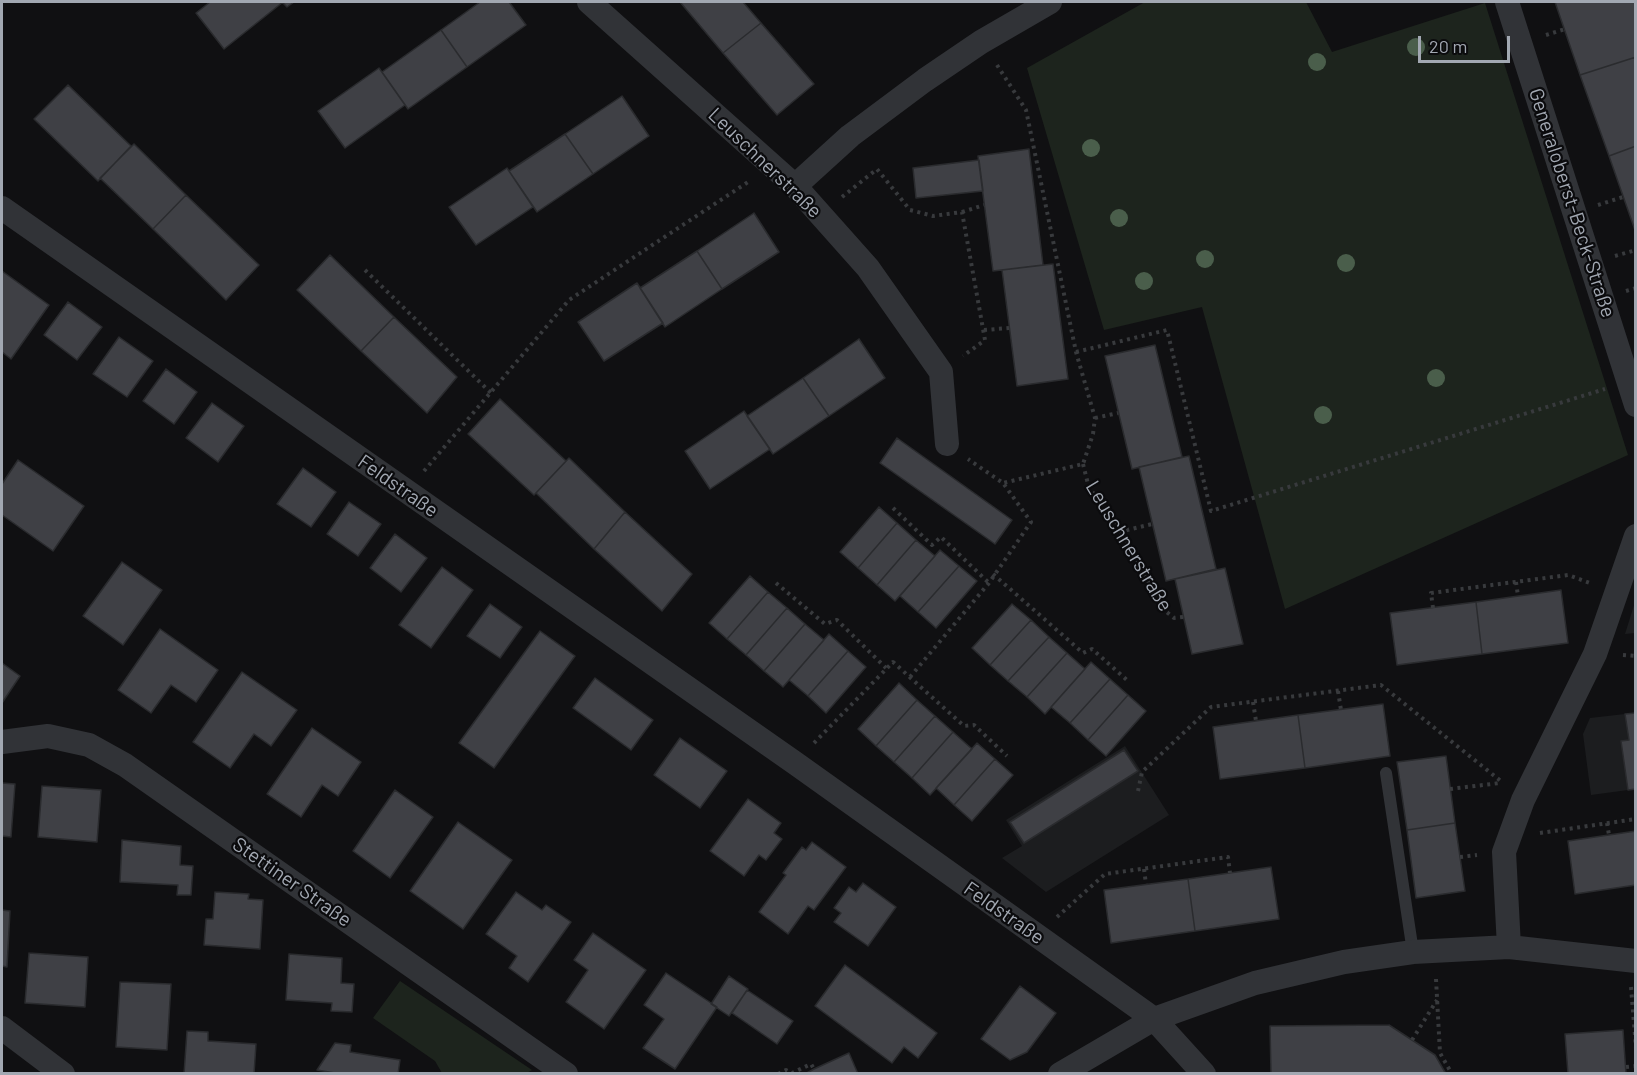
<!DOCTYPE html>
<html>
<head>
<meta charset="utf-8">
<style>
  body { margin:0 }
  #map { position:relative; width:1637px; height:1075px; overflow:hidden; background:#101012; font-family:Barlow,sans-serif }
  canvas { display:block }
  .frame { position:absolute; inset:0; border:3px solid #a2a8b2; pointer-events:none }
  .scale { position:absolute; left:1418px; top:36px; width:92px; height:27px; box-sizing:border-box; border:3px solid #a2a8b2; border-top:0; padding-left:8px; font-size:18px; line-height:21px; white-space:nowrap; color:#a2a8b2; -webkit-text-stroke:4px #0b0b0d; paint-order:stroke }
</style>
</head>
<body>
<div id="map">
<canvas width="1637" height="1075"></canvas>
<div class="frame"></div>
<div class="scale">20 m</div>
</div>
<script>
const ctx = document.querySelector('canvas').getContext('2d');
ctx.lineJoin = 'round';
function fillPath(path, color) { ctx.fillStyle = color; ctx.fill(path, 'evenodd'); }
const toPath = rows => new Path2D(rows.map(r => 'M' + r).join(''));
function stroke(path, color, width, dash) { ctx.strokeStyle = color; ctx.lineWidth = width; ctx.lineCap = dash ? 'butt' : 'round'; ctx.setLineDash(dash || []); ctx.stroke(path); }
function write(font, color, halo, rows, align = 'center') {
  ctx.font = font + ' Barlow,sans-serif'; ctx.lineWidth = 4.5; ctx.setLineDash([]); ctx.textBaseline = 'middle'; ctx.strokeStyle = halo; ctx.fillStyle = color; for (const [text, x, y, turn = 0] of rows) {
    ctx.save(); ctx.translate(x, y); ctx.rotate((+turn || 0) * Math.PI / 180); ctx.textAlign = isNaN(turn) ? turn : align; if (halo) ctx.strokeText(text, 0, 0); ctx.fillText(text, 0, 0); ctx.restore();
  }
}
const built = toPath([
  [1635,602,1635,633,1625,634],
  [1625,714,1629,740,1621,741,1628,790,1591,795,1583,734,1590,718],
  [1125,746,1169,815,1046,892,1002,858,1022,846,1006,820]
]);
const green = toPath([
  [1145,2,1306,2,1332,52,1485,3,1628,455,1285,609,1202,307,1104,330,1027,68],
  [400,981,532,1070,525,1074,442,1073,435,1061,373,1018]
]);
const building = toPath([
  [210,2,283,2,224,49,196,13,210,2],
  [282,2,294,2,287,7,282,2],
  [480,2,509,2,526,25,467,67,441,30,480,2],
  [680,2,743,2,761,23,723,53,680,2],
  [1555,2,1636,2,1636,57,1580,75,1555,2],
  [761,23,814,84,777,115,723,53,761,23],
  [441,30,467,67,408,109,382,72,441,30],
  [1636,57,1636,146,1609,156,1580,75,1636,57],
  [379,68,405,105,345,148,318,111,379,68],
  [68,85,131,146,98,181,34,119,68,85],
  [622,96,649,136,593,174,565,134,622,96],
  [565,134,593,174,537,212,509,171,565,134],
  [134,144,186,195,153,229,100,178,134,144],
  [1636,146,1636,233,1609,156,1636,146],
  [1029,149,1043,265,993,271,978,156,1029,149],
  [979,160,983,191,916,198,913,168,979,160],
  [507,168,533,207,476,245,449,207,507,168],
  [186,195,259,265,226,300,153,229,186,195],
  [754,213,779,252,722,289,697,251,754,213],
  [697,251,722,289,665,327,640,288,697,251],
  [330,255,394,317,361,351,297,290,330,255],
  [1053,264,1068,379,1017,386,1002,270,1053,264],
  [2,271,49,305,11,359,2,352,2,271],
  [637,283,663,323,604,361,578,322,637,283],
  [68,302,102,327,77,360,44,335,68,302],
  [394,317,457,377,427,413,361,351,394,317],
  [119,337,153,361,127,397,93,374,119,337],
  [859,339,885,378,829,416,803,378,859,339],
  [1155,345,1182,457,1132,469,1105,356,1155,345],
  [166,369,197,392,174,424,143,401,166,369],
  [803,378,829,416,773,454,747,416,803,378],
  [500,399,566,461,534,495,468,434,500,399],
  [212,403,244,426,218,462,186,438,212,403],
  [744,411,770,449,710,489,685,451,744,411],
  [897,438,1012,520,995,544,880,463,897,438],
  [1189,456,1216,569,1166,581,1139,467,1189,456],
  [569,458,625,512,594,549,536,493,569,458],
  [18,460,84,506,53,551,2,515,2,484,18,460],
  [303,468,336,492,311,527,277,504,303,468],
  [349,502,381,524,358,556,327,534,349,502],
  [879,507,897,523,858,568,840,552,879,507],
  [625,512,692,574,662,611,594,549,625,512],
  [897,523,916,540,877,585,858,568,897,523],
  [395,534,427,558,401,592,370,568,395,534],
  [916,540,935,556,895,601,877,585,916,540],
  [940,550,959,566,918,612,900,596,940,550],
  [122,562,162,590,123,645,83,616,122,562],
  [959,566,977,581,936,628,918,612,959,566],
  [442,567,473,590,431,648,399,625,442,567],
  [1225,568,1243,644,1192,654,1175,579,1225,568],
  [750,576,768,592,727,639,709,623,750,576],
  [1561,590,1568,643,1482,654,1476,602,1561,590],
  [768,592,787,608,746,655,727,639,768,592],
  [1476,602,1482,654,1397,665,1390,613,1476,602],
  [490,604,522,627,500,658,467,636,490,604],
  [1012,604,1031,620,990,665,972,648,1012,604],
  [787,608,805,624,764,671,746,655,787,608],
  [1031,620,1049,637,1008,681,990,665,1031,620],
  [805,624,824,640,783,687,764,671,805,624],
  [160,629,218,670,196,702,171,685,151,713,118,690,160,629],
  [540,631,575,656,494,768,459,743,540,631],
  [829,634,848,651,808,696,789,680,829,634],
  [1049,637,1067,653,1027,697,1008,681,1049,637],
  [848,651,866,667,826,713,808,696,848,651],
  [1067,653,1085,669,1045,714,1027,697,1067,653],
  [1091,662,1110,679,1070,723,1051,707,1091,662],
  [2,663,20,676,2,703,2,663],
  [242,672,297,710,271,746,254,734,230,768,193,742,242,672],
  [595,678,653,720,631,750,573,708,595,678],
  [1110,679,1128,695,1088,740,1070,723,1110,679],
  [899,683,917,700,876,746,858,729,899,683],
  [1128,695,1146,711,1106,756,1088,740,1128,695],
  [917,700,935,716,894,762,876,746,917,700],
  [1383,704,1390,756,1305,768,1298,715,1383,704],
  [1636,713,1636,789,1628,790,1621,741,1629,740,1625,714,1636,713],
  [1298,715,1305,768,1220,779,1213,727,1298,715],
  [935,716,953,732,912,778,894,762,935,716],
  [312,728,361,762,338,796,322,785,301,817,267,794,312,728],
  [953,732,972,749,930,795,912,778,953,732],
  [680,738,727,771,700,808,654,775,680,738],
  [977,743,995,759,954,805,936,788,977,743],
  [1124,750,1138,771,1024,843,1010,822,1124,750],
  [1446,756,1455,823,1407,830,1397,762,1446,756],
  [995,759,1013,775,972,821,954,805,995,759],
  [2,783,15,784,11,837,2,836,2,783],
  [42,786,101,790,97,842,38,837,42,786],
  [395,790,433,817,390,878,353,851,395,790],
  [748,799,781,823,774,833,782,839,766,860,759,855,744,876,710,851,748,799],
  [458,822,512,860,463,929,410,891,458,822],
  [1455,823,1465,891,1416,898,1407,830,1455,823],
  [1636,831,1636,885,1575,894,1568,841,1636,831],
  [122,840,181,846,180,865,193,866,191,895,177,895,178,885,120,882,122,840],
  [812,842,846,867,814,910,808,906,788,934,759,912,786,875,783,873,802,847,806,850,812,842],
  [1271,867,1279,919,1195,931,1188,879,1271,867],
  [1188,879,1195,931,1111,943,1104,890,1188,879],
  [863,883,896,907,868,946,834,922,841,913,834,908,849,887,856,892,863,883],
  [215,892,249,894,248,899,263,900,260,949,204,945,206,919,213,919,215,892],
  [516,892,542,910,546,905,571,922,528,982,509,968,517,956,486,934,516,892],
  [2,910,10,911,7,967,2,966,2,910],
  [593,933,646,970,604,1029,566,1002,588,970,574,960,593,933],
  [29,953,88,957,85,1007,25,1003,29,953],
  [289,954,342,958,341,983,354,984,352,1012,331,1011,332,1003,286,1000,289,954],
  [845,965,937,1033,918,1058,904,1047,892,1063,815,1006,845,965],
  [666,973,717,1007,675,1069,643,1048,664,1019,644,1005,666,973],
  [729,976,748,989,729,1016,711,1004,729,976],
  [120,982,171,984,167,1050,116,1047,120,982],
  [1020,986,1056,1013,1027,1052,1010,1060,981,1039,1020,986],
  [747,990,793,1021,777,1044,732,1013,747,990],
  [1389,1025,1435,1055,1446,1074,1271,1074,1270,1026,1389,1025],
  [1623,1030,1626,1074,1568,1074,1565,1034,1623,1030],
  [187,1031,208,1032,208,1041,256,1044,254,1074,184,1074,187,1031],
  [335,1043,351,1045,350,1052,400,1060,398,1074,341,1074,317,1070,335,1043],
  [849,1053,858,1074,805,1074,814,1069,849,1053]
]);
const path = toPath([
  [1546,35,1565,29],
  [997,65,1026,110,1076,352,1095,418,1093,434,1083,464,1003,483],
  [842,197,877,169,910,210,933,216,962,212,985,340,963,356],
  [1598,205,1623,197],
  [962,212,984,205],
  [1615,256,1636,250],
  [365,270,491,393],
  [1626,291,1636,288],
  [984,330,1009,328],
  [1076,352,1167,330,1211,511,1605,389],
  [1095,418,1118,413],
  [1083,464,1089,488,1113,516,1163,609,1174,618,1183,617],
  [424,471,569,300,748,182],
  [893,508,932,545,941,537,989,583],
  [1119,532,1152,524],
  [993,574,1083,653,1092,649,1127,680],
  [1516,582,1518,596],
  [776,583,825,624,837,620,886,668],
  [1433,608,1431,593,1568,575,1590,583],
  [1623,655,1636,656],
  [910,677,989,583,1031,522,1003,483,968,459],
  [1338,691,1341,710],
  [1253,702,1256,721],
  [814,743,893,662,964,726,974,725,1007,756],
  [1450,789,1500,783],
  [1138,791,1142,772,1211,707,1381,685,1502,782],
  [1607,823,1609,835],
  [1540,833,1636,819],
  [1460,857,1477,855],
  [1144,869,1146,884],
  [1057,917,1105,874,1228,857,1230,873],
  [1436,979,1440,1053,1452,1074],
  [1631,987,1636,1048],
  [1412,1040,1437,1000],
  [1626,1067,1636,1066],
  [778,1074,786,1070,792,1073,811,1064,814,1069]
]);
const service = toPath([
  [1386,773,1413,952]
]);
const minor = toPath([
  [589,2,795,186,868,268,941,372,947,444],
  [1507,2,1636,405],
  [795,186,850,136,925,80,981,42,1050,2],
  [2,208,795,763,1154,1019,1204,1074],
  [2,742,48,736,89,745,125,765,566,1074],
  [1509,947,1504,852,1523,800,1595,654,1636,536],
  [2,1028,63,1074],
  [1060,1074,1154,1019,1255,983,1344,962,1413,952,1509,947,1636,961]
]);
const trees = [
  [1416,47],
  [1317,62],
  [1091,148],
  [1119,218],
  [1205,259],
  [1346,263],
  [1144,281],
  [1436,378],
  [1323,415]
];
const streetNames = [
  ["Leuschnerstraße",765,163,44],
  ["Generaloberst-Beck-Straße",1572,203,72],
  ["Feldstraße",398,486,35],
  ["Leuschnerstraße",1129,546,59],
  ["Stettiner Straße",292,882,35],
  ["Feldstraße",1004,913,35]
];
fillPath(built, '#1c1d1f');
fillPath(green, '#1d241d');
fillPath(building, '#3f4045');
stroke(building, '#2a2b2e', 1.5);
stroke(path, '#383a3d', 4, [3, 4.5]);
stroke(service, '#313337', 12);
stroke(minor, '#313337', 24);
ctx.fillStyle = '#4a5e4b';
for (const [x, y] of trees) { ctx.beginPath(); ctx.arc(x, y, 9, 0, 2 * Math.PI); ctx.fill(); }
write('20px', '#a2a8b2', '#0b0b0d', streetNames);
</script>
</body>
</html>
